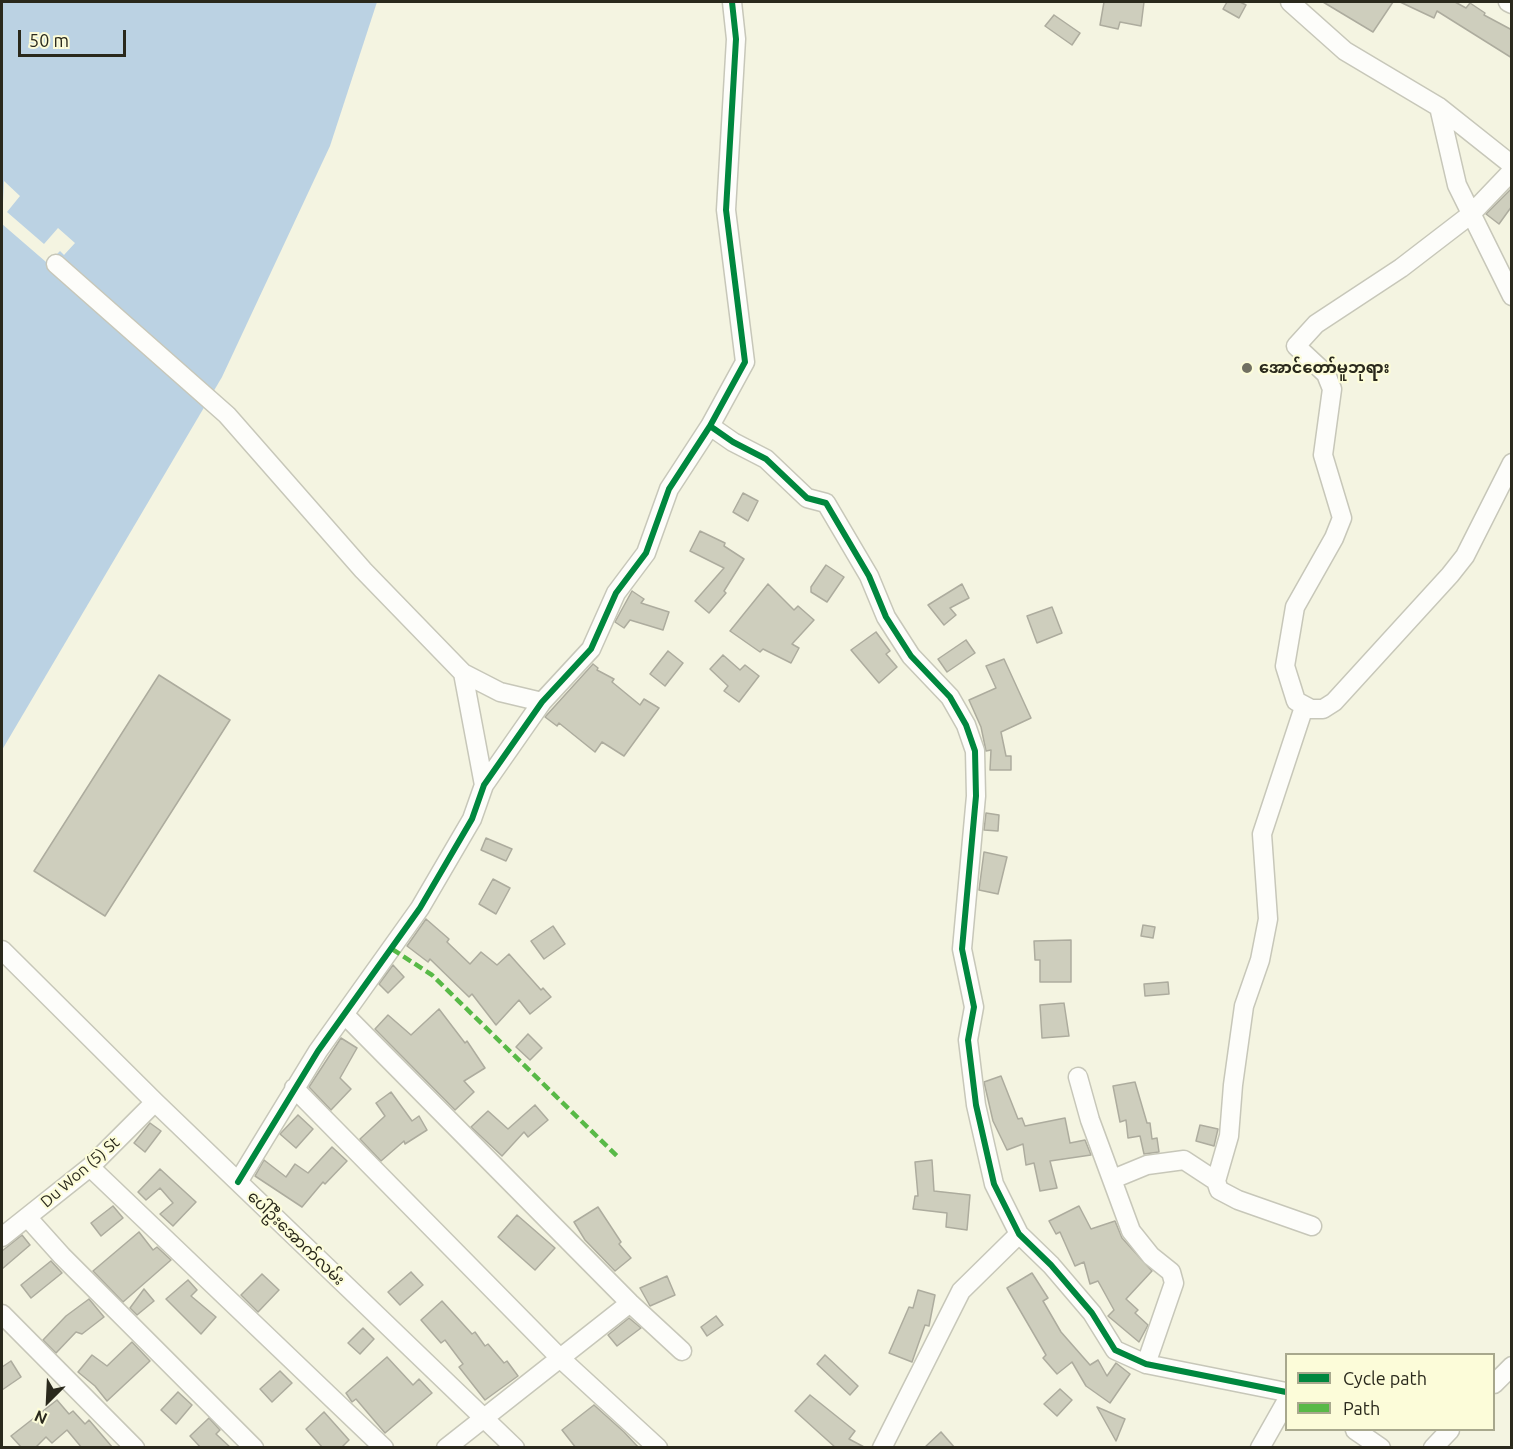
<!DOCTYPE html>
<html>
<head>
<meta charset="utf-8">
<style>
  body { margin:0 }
  #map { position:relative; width:1513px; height:1449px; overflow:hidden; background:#f4f4e1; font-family:Ubuntu,sans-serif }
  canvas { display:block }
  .frame { position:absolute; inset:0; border:3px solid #2a291c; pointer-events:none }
  .legend { position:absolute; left:1285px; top:1353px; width:210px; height:78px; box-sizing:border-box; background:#fcfcd9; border:2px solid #a8a88d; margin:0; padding:8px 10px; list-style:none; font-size:18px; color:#2a291c }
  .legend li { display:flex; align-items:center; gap:12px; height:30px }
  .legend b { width:30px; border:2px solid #a8a88d }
  .north { position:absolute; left:18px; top:1371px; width:60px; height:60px; -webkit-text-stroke:4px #fcfcd9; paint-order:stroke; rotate:204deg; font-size:16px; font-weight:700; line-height:24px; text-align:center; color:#2a291c }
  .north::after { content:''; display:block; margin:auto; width:21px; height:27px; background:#2a291c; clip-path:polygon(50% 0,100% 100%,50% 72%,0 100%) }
  .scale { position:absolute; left:18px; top:30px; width:108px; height:27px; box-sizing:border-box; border:3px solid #2a291c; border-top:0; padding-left:8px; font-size:18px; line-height:21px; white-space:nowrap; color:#2a291c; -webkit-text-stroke:4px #fcfcd9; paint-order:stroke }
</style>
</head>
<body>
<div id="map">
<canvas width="1513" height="1449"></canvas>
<div class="frame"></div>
<ul class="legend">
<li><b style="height:8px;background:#00873e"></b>Cycle path</li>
<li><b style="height:8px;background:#58b947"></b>Path</li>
</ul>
<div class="north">N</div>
<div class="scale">50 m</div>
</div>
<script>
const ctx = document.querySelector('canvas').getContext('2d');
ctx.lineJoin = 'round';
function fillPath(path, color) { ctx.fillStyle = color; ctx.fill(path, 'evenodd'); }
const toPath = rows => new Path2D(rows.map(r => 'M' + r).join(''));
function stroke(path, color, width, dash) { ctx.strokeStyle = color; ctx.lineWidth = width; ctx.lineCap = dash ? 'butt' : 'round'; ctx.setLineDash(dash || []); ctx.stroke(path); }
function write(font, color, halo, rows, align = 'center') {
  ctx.font = font + ' Ubuntu,"Noto Sans Myanmar",sans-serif'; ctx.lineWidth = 4.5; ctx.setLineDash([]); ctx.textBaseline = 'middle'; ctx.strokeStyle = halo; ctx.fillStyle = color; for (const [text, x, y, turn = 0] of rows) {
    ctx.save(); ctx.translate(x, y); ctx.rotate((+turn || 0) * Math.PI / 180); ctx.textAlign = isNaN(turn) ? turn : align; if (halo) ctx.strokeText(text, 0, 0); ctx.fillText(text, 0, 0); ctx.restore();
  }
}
const water = toPath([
  [2,2,377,2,330,146,222,377,2,750]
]);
const pier = toPath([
  [4,181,20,196,7,212,44,244,58,228,75,243,64,255,60,251,57,254,62,258,53,268,2,224]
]);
const building = toPath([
  [1104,2,1144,2,1141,26,1120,22,1118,29,1100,25,1104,2],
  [1227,2,1240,2,1246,5,1239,18,1223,9,1227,2],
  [1323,2,1393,2,1373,32,1323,2],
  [1400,2,1455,2,1466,8,1470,3,1485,13,1484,15,1512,30,1512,58,1437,11,1434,18,1400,2],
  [1054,15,1080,33,1072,45,1045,26,1054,15],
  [1512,188,1512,206,1499,224,1486,214,1512,188],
  [743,493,758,501,748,521,733,512,743,493],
  [700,531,725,543,724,546,744,559,724,591,726,593,709,613,695,601,724,568,690,551,700,531],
  [826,565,844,577,827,602,811,592,811,587,826,565],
  [768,584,794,610,798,606,814,620,792,644,799,648,791,663,763,649,760,652,730,631,768,584],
  [962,584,969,598,950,608,956,615,944,625,928,605,962,584],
  [632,591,644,599,641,603,669,612,663,630,630,620,624,628,615,622,632,591],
  [1052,607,1062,633,1037,643,1027,616,1052,607],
  [876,632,890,651,886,654,897,667,879,683,851,650,876,632],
  [966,640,975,653,947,672,938,659,966,640],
  [668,651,683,663,665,686,650,674,668,651],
  [723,655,740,670,745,665,759,676,739,702,724,691,728,686,710,669,723,655],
  [1004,659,1031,718,1001,732,1006,756,1011,756,1011,770,990,770,991,750,986,751,981,727,969,700,996,688,986,666,1004,659],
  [593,664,598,668,597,670,614,679,612,682,640,705,644,699,659,708,624,756,602,742,595,752,559,723,557,726,545,717,593,664],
  [159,675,230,720,105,916,34,871,159,675],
  [986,813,999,815,998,831,984,830,986,813],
  [486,838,512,849,506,861,481,850,486,838],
  [984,852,1007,857,998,894,979,890,984,852],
  [493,879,510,888,496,914,479,904,493,879],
  [426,919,449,939,447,942,470,964,481,952,497,965,509,954,541,990,543,988,551,997,530,1014,519,1000,496,1025,472,994,469,997,430,959,428,962,407,946,426,919],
  [1143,925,1155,927,1153,938,1141,936,1143,925],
  [553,926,565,944,544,959,531,941,553,926],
  [1071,940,1071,982,1040,982,1040,960,1035,960,1034,941,1071,940],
  [393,965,404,977,388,993,379,984,393,965],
  [1168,982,1169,994,1145,996,1144,984,1168,982],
  [1064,1003,1069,1036,1042,1038,1040,1005,1064,1003],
  [439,1009,465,1043,467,1041,485,1068,464,1081,474,1092,455,1110,375,1029,388,1015,411,1035,439,1009],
  [528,1034,542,1048,530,1060,516,1047,528,1034],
  [341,1038,357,1048,340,1078,351,1089,331,1110,309,1087,341,1038],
  [1001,1076,1018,1119,1022,1118,1025,1126,1065,1118,1070,1143,1085,1140,1091,1155,1050,1161,1057,1188,1040,1191,1034,1163,1026,1165,1023,1144,1007,1150,993,1121,984,1082,1001,1076],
  [1135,1082,1147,1123,1150,1123,1152,1139,1157,1138,1159,1152,1144,1154,1140,1136,1128,1138,1126,1120,1120,1122,1113,1086,1135,1082],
  [391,1092,412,1121,419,1116,427,1130,405,1144,404,1141,381,1161,360,1139,385,1116,376,1103,391,1092],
  [535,1105,548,1120,528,1137,524,1132,502,1156,471,1127,488,1111,508,1129,535,1105],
  [298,1115,313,1129,296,1148,280,1134,298,1115],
  [150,1123,161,1131,145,1152,134,1143,150,1123],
  [1200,1125,1218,1129,1214,1146,1196,1141,1200,1125],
  [332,1147,347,1161,325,1184,323,1182,302,1207,255,1176,264,1160,286,1177,295,1164,308,1173,332,1147],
  [932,1160,934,1191,970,1195,967,1230,946,1227,947,1213,913,1209,915,1196,918,1196,915,1162,932,1160],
  [160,1169,196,1202,173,1226,160,1214,173,1203,160,1188,146,1200,138,1192,160,1169],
  [113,1206,123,1218,101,1236,91,1223,113,1206],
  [1079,1206,1091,1229,1115,1221,1122,1238,1152,1271,1126,1299,1138,1310,1135,1313,1148,1325,1139,1342,1108,1316,1114,1310,1098,1281,1090,1284,1084,1262,1075,1266,1060,1232,1056,1234,1049,1221,1079,1206],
  [598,1207,621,1242,619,1244,631,1258,615,1271,585,1240,574,1222,598,1207],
  [517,1215,555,1248,535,1270,498,1237,517,1215],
  [139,1232,153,1250,157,1247,171,1260,123,1302,93,1271,139,1232],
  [22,1235,30,1245,2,1269,2,1251,22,1235],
  [51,1261,62,1273,31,1298,21,1285,51,1261],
  [411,1272,423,1285,400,1305,388,1292,411,1272],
  [1032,1273,1048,1298,1043,1301,1061,1332,1090,1365,1098,1360,1107,1376,1116,1363,1130,1374,1110,1403,1086,1386,1072,1362,1057,1374,1043,1358,1046,1355,1007,1288,1032,1273],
  [262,1274,279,1290,258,1312,241,1295,262,1274],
  [667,1276,675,1295,650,1306,640,1288,667,1276],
  [188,1280,197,1290,191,1296,216,1317,201,1334,166,1299,188,1280],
  [144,1289,154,1301,137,1315,130,1308,144,1289],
  [918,1290,935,1295,929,1326,925,1325,912,1362,889,1353,909,1307,913,1308,918,1290],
  [89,1299,104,1317,82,1334,76,1332,56,1353,43,1340,66,1316,89,1299],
  [442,1301,472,1334,475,1332,485,1346,488,1344,504,1363,507,1361,518,1376,485,1400,459,1367,463,1364,445,1340,441,1343,421,1320,442,1301],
  [716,1316,723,1325,707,1336,701,1327,716,1316],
  [629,1318,641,1328,617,1346,608,1335,629,1318],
  [363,1328,374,1339,360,1354,348,1343,363,1328],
  [132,1342,150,1361,107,1401,95,1386,78,1372,92,1355,107,1366,132,1342],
  [825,1355,858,1386,850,1395,817,1364,825,1355],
  [387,1357,413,1385,419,1379,432,1393,385,1433,356,1399,352,1402,346,1393,387,1357],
  [11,1361,21,1377,2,1390,2,1367,11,1361],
  [280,1371,292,1383,272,1402,260,1389,280,1371],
  [1060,1389,1072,1400,1057,1416,1044,1404,1060,1389],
  [178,1392,192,1405,176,1424,161,1410,178,1392],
  [810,1395,855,1431,849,1439,866,1448,836,1448,795,1411,810,1395],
  [57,1400,69,1414,73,1411,85,1424,89,1420,113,1448,82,1448,67,1430,52,1443,46,1437,35,1448,22,1448,11,1436,57,1400],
  [594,1405,624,1432,639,1448,576,1448,562,1430,594,1405],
  [1097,1407,1125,1419,1116,1441,1097,1407],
  [324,1412,349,1440,341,1448,323,1448,306,1429,324,1412],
  [209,1418,220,1430,216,1434,231,1448,201,1448,190,1436,209,1418],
  [941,1432,955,1448,924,1448,941,1432]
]);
const minor = toPath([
  [732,2,736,39,726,210,745,362,710,426,733,442,766,459,807,498,826,503,869,576,886,617,911,656,950,697,966,725,975,751,976,796,962,949,974,1007,968,1040,976,1105,994,1184,1019,1234,1051,1265,1092,1313,1115,1350,1146,1364,1286,1392],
  [1290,2,1345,51,1439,107,1512,165],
  [1508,2,1512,4],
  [1439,107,1457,185,1512,296],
  [1512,171,1470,215,1401,268,1316,324,1296,346,1326,374,1332,389,1323,455,1342,518,1334,538,1295,607,1285,666,1296,701,1311,709,1323,709,1334,702,1450,575,1465,556,1512,463],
  [56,264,227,415,363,570,463,673,484,785],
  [463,673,500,692,542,702],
  [2,950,155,1102,515,1448],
  [345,1015,630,1303,682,1351],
  [1078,1077,1090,1120,1131,1231,1151,1256,1171,1272,1174,1283,1146,1364],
  [294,1088,560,1358,658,1448],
  [90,1167,384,1448],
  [1113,1179,1147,1165,1184,1160,1216,1181,1219,1190,1238,1200,1312,1226],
  [1216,1181,1229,1136,1233,1085,1244,1006,1260,960,1268,919,1262,834,1304,707],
  [238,1182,318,1051,420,908,472,819,484,785,542,702,591,649,616,593,646,553,669,489,710,426],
  [27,1217,62,1256,254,1448],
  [2,1237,90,1167,155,1102],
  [2,1314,135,1448],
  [1494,1384,1512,1366],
  [1355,1430,1381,1448],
  [446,1448,630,1303],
  [882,1448,961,1291,1019,1234],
  [1260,1448,1286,1402],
  [1433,1448,1450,1430]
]);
const quiet = toPath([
  [392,949,432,975,617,1156]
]);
const cycleway = toPath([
  [732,2,736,39,726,210,745,362,710,426,733,442,766,459,807,498,826,503,869,576,886,617,911,656,950,697,966,725,975,751,976,796,962,949,974,1007,968,1040,976,1105,994,1184,1019,1234,1051,1265,1092,1313,1115,1350,1146,1364,1286,1392],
  [238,1182,318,1051,420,908,472,819,484,785,542,702,591,649,616,593,646,553,669,489,710,426]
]);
const markers = [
  [1247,368,6,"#717061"]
];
const poiNames = [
  ["အောင်တော်မူဘုရား",1259,368]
];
const streetNames = [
  ["Du Won (5) St",80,1172,-41],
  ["ပေါ်ဦးအောက်လမ်း",296,1238,44]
];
fillPath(water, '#bbd2e3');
fillPath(pier, '#f4f4e1');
fillPath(building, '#cecebd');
stroke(building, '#adac9e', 1.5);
stroke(minor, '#c7c7b9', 21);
stroke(minor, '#fdfdfa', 18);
stroke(quiet, '#58b947', 4.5, [9, 4.5]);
stroke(cycleway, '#00873e', 6);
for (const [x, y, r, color] of markers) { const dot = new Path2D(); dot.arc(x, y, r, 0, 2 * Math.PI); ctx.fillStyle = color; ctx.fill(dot); stroke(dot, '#fcfcd9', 2); }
write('bold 16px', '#2a291c', '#fcfcd9', poiNames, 'left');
write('16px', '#2a291c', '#fcfcd9', streetNames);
</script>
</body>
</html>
